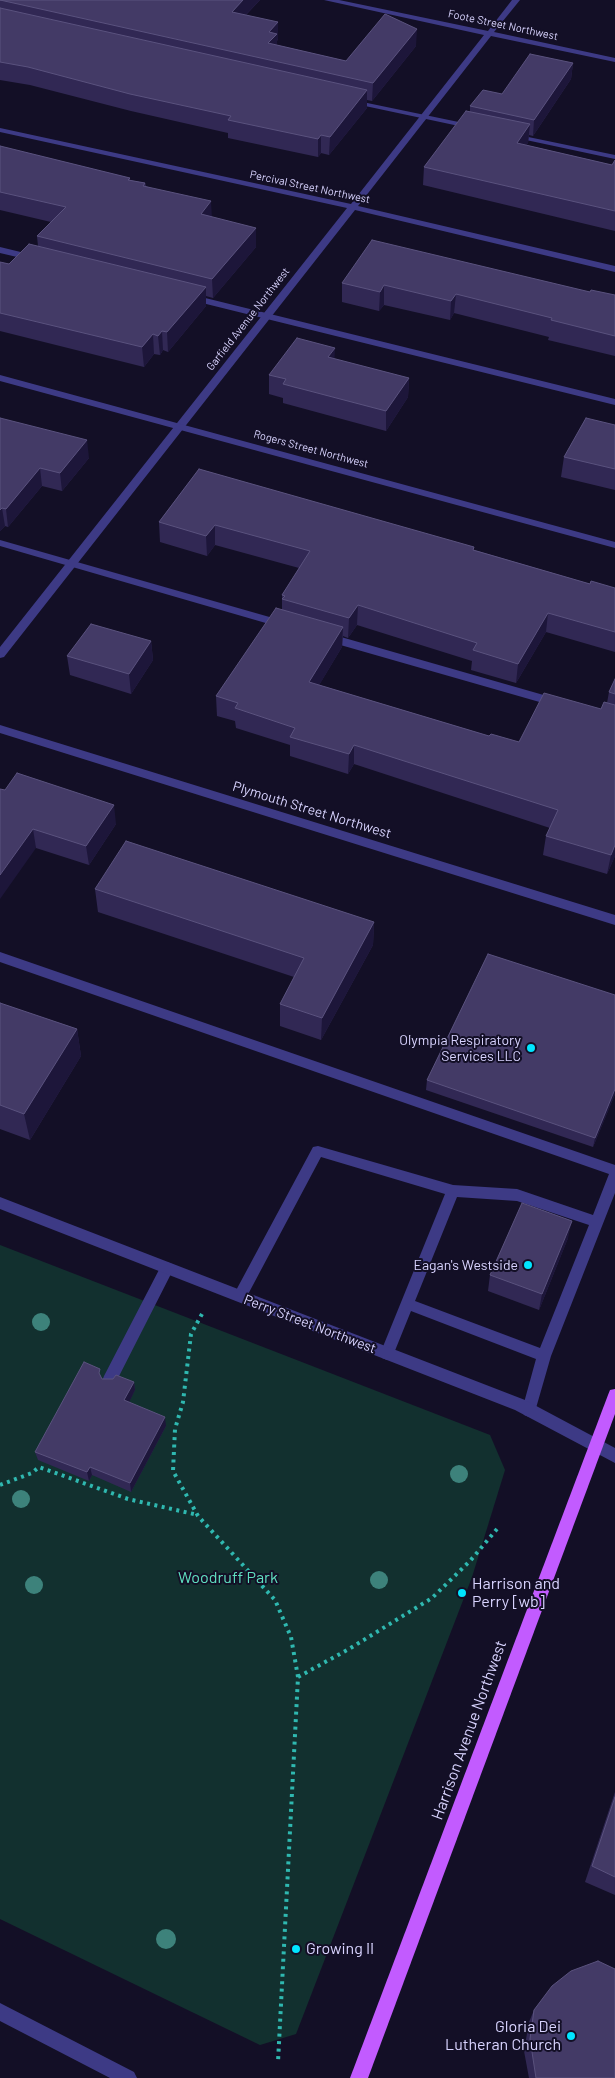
<!DOCTYPE html>
<html>
<head>
<meta charset="utf-8">
<style>
  body { margin:0 }
  canvas { display:block; background:#130f26 }
</style>
</head>
<body>
<canvas width="615" height="2078"></canvas>
<script>
const ctx = document.querySelector('canvas').getContext('2d');
ctx.lineJoin = 'round';
function fillPath(path, color) { ctx.fillStyle = color; ctx.fill(path, 'evenodd'); }
const toPath = rows => new Path2D(rows.map(r => 'M' + r).join(''));
function stroke(path, color, width, dash) { ctx.strokeStyle = color; ctx.lineWidth = width; ctx.lineCap = dash ? 'butt' : 'round'; ctx.setLineDash(dash || []); ctx.stroke(path); }
function write(font, color, halo, rows, align = 'center') {
  ctx.font = font + ' Barlow,sans-serif'; ctx.lineWidth = 4; ctx.setLineDash([]); ctx.textBaseline = 'middle'; ctx.strokeStyle = halo; ctx.fillStyle = color; for (const [text, x, y, turn = 0] of rows) {
    ctx.save(); ctx.translate(x, y); ctx.rotate((+turn || 0) * Math.PI / 180); ctx.textAlign = isNaN(turn) ? turn : align; if (halo) ctx.strokeText(text, 0, 0); ctx.fillText(text, 0, 0); ctx.restore();
  }
}
const green = toPath([
  [0,1245,490,1435,505,1470,472,1577,296,2034,260,2045,0,1919]
]);
const path = toPath([
  [202,1314,191,1334,183,1402,175,1429,173,1471,198,1516,275,1600,291,1637,298,1677,278,2062],
  [0,1485,32,1473,39,1467,128,1499,198,1515],
  [298,1677,349,1649,432,1598,470,1561,497,1529]
]);
const service = toPath([
  [348,99,473,125,477,127,473,129,351,103,348,103,348,99],
  [509,133,615,155,615,159,512,137,509,137,509,133],
  [0,247,37,256,38,258,34,261,0,253,0,247],
  [189,294,615,399,615,405,186,299,186,295,189,294],
  [0,540,287,622,288,624,283,628,0,546,0,540],
  [327,633,561,700,562,703,557,707,323,640,322,637,327,633],
  [0,952,615,1165,615,1193,551,1356,534,1415,529,1417,524,1415,522,1410,536,1359,411,1311,392,1358,387,1360,382,1358,380,1354,445,1194,321,1157,245,1300,240,1302,235,1300,233,1296,313,1147,318,1146,453,1185,517,1189,593,1215,609,1174,0,962,0,952],
  [457,1197,517,1201,589,1225,540,1348,415,1301,457,1197],
  [167,1262,172,1264,174,1268,114,1386,109,1387,104,1386,102,1381,104,1376,162,1264,167,1262]
]);
const minor = toPath([
  [324,0,339,0,488,31,512,0,520,0,494,32,615,58,615,62,491,36,358,206,615,266,615,272,355,210,4,657,0,658,0,647,347,208,0,132,0,128,351,204,484,35,324,0],
  [0,725,615,915,615,925,0,733,0,725],
  [0,1197,525,1400,615,1448,615,1463,515,1410,0,1209,0,1197],
  [0,2003,134,2072,137,2078,110,2078,0,2021,0,2003]
]);
const tertiary = toPath([
  [0,375,615,542,615,548,0,381,0,375]
]);
const primary = toPath([
  [615,1389,615,1414,368,2078,350,2078,608,1395,610,1390,615,1389]
]);
const trees = [
  [41,1322,9],
  [459,1474,9],
  [21,1499,9],
  [379,1580,9],
  [34,1585,9],
  [166,1939,10]
];
const wall = toPath([
  [0,0,260,0,246,15,278,39,277,41,277,45,346,61,416,46,372,101,367,100,367,108,329,155,321,153,318,157,228,138,228,133,131,111,30,85,0,80],
  [573,63,571,79,533,136,529,135,528,143,526,145,612,165,615,160,615,231,423,185,424,167,470,112,470,106,502,94],
  [0,146,130,178,130,180,145,183,146,186,212,217,256,247,213,298,206,296,206,306,168,352,163,350,160,355,154,354,144,367,0,331,0,262,9,264,38,246,37,236,51,222,0,210],
  [342,283,590,292,615,295,615,356,548,340,549,337,454,313,450,320,384,305,379,311,342,302],
  [334,359,409,378,408,397,386,431,283,403,283,398,269,394,269,375],
  [0,418,89,458,62,491,42,486,8,527,5,526,0,531],
  [615,425,615,490,561,477,564,457],
  [199,469,590,584,615,588,615,652,546,632,516,683,471,670,472,661,357,625,348,638,343,636,342,647,319,685,489,736,519,742,601,709,607,703,609,692,615,679,615,856,607,874,543,855,546,836,550,828,354,764,348,774,290,756,290,745,236,728,235,721,217,716,216,696,282,610,282,595,299,568,215,545,207,556,160,542,159,522],
  [151,641,153,660,131,694,70,675,67,656],
  [0,789,116,824,89,865,36,848],
  [95,889,374,922,373,945,321,1040,280,1026,280,1004,294,977,98,912],
  [615,995,615,1094,593,1147,426,1090,427,1080],
  [0,1003,77,1029,81,1056,30,1140,0,1129],
  [568,1238,539,1310,488,1291,490,1275],
  [101,1378,102,1379,134,1382,135,1390,129,1402,166,1426,131,1492,92,1475,89,1481,38,1460,35,1452],
  [615,1792,615,1895,585,1882],
  [534,2010,615,2078,529,2078,524,2051,529,2022]
]);
const shadedWall = toPath([
  [243,0,260,0,232,29,232,12],
  [278,22,278,39,277,41,277,51,268,60,269,32],
  [417,29,416,46,372,101,373,83],
  [573,63,571,79,533,136,534,120],
  [367,90,367,108,329,155,330,137],
  [530,124,528,143,515,162,517,143],
  [321,135,321,153,318,157,318,139],
  [211,201,212,220,201,214],
  [256,228,256,247,213,298,212,279],
  [384,285,384,305,379,311,380,292],
  [206,287,206,306,168,352,167,332],
  [456,294,454,313,450,320,451,301],
  [162,331,163,350,160,355,158,336],
  [153,334,154,354,144,367,142,347],
  [335,348,334,367,328,357],
  [409,378,408,397,386,431,386,411],
  [87,440,89,458,62,491,60,473],
  [40,468,42,486,8,527,6,509],
  [2,508,5,526,0,531,0,510],
  [215,525,215,545,207,556,206,536],
  [358,605,357,625,348,638,349,618],
  [548,613,546,632,516,683,518,664],
  [343,627,342,647,309,702,309,682],
  [151,641,153,660,131,694,129,674],
  [354,745,354,764,348,774,349,754],
  [114,805,116,824,89,865,86,846],
  [33,829,36,848,0,899,0,875],
  [615,845,615,856,607,874,611,855],
  [374,922,373,945,321,1040,322,1018],
  [77,1029,81,1056,30,1140,24,1114],
  [615,1089,615,1094,593,1147,595,1138],
  [572,1221,568,1238,539,1310,542,1294],
  [134,1382,135,1390,126,1409,124,1400],
  [165,1417,166,1426,131,1492,130,1483],
  [90,1467,92,1475,89,1481,87,1472]
]);
const building = toPath([
  [0,0,243,0,232,12,278,22,269,32,277,34,268,43,346,61,385,14,417,29,373,83,0,0],
  [0,8,367,90,330,137,321,135,318,139,228,120,231,116,130,94,28,67,0,62,0,8],
  [530,54,573,63,534,120,470,106,483,90,502,94,530,54],
  [466,111,530,124,517,143,612,165,615,160,615,211,424,167,466,111],
  [0,146,130,178,128,180,145,183,143,186,211,201,201,214,256,228,212,279,37,236,66,207,0,192,0,146],
  [372,240,590,292,591,290,615,295,615,336,551,320,552,318,456,294,451,301,384,285,380,292,342,283,372,240],
  [29,244,206,287,167,332,162,331,158,336,153,334,142,347,0,313,0,262,9,264,29,244],
  [297,338,335,348,328,357,409,378,386,411,283,384,286,379,269,375,297,338],
  [0,418,87,440,60,473,40,468,6,509,2,508,0,510,0,418],
  [586,418,615,425,615,469,564,457,586,418],
  [199,469,474,547,473,550,590,584,591,581,615,588,615,632,548,613,518,664,473,650,477,643,358,605,349,618,282,599,285,596,282,595,310,551,215,525,206,536,159,522,199,469],
  [276,608,343,627,309,682,489,736,491,734,519,742,544,693,601,709,604,702,615,705,615,845,611,855,546,836,558,810,354,745,349,754,290,737,295,728,235,708,238,703,216,696,276,608],
  [91,624,151,641,129,674,67,656,91,624],
  [615,679,615,694,609,692,615,679],
  [17,773,114,805,86,846,33,829,0,875,0,789,5,790,17,773],
  [126,841,374,922,322,1018,280,1004,304,958,95,889,126,841],
  [488,954,615,995,615,1089,595,1138,427,1080,488,954],
  [0,1003,77,1029,24,1114,0,1105,0,1003],
  [522,1203,572,1221,542,1294,490,1275,522,1203],
  [84,1362,100,1369,99,1373,102,1379,113,1379,116,1375,134,1382,124,1400,165,1417,130,1483,90,1467,87,1472,35,1452,84,1362],
  [615,1797,615,1877,592,1866,615,1797],
  [598,1961,615,1969,615,2078,536,2078,530,2039,534,2010,552,1986,571,1971,598,1961]
]);
const markers = [
  [531,1048,5,"#00e5ff"],
  [528,1265,5,"#00e5ff"],
  [462,1593,5,"#00e5ff"],
  [296,1949,5,"#00e5ff"],
  [571,2036,5,"#00e5ff"]
];
const farStreetnames = [
  ["Foote Street Northwest",503,25,12],
  ["Percival Street Northwest",310,187,12],
  ["Garfield Avenue Northwest",248,319,-52],
  ["Rogers Street Northwest",311,449,15]
];
const streetNames = [
  ["Plymouth Street Northwest",312,810,17],
  ["Perry Street Northwest",310,1324,21]
];
const poiNames = [
  ["Olympia Respiratory",521,1040],
  ["Services LLC",521,1056],
  ["Eagan's Westside",518,1265]
];
const nearParknames = [
  ["Woodruff Park",228,1578]
];
const nearPoinames = [
  ["Harrison and",472,1584],
  ["Perry [wb]",472,1602],
  ["Growing II",306,1949],
  ["Gloria Dei",561,2027,"right"],
  ["Lutheran Church",561,2045,"right"]
];
const nearStreetnames = [
  ["Harrison Avenue Northwest",469,1730,-70]
];
fillPath(green, '#12302f');
stroke(path, '#2fb8b0', 4, [3, 4.5]);
fillPath(service, '#3d3a85');
fillPath(minor, '#3d3a85');
fillPath(tertiary, '#3d3a85');
fillPath(primary, '#c25bff');
ctx.fillStyle = '#3d827b';
for (const [x, y, r] of trees) { ctx.beginPath(); ctx.arc(x, y, r, 0, 2 * Math.PI); ctx.fill(); }
fillPath(wall, '#312854');
fillPath(shadedWall, '#1d163a');
fillPath(building, '#433a66');
stroke(building, '#5a527e', 1);
for (const [x, y, r, color] of markers) { const dot = new Path2D(); dot.arc(x, y, r, 0, 2 * Math.PI); ctx.fillStyle = color; ctx.fill(dot); stroke(dot, '#130f26', 2); }
write('11px', '#d9d4ff', '#130f26', farStreetnames);
write('14px', '#d9d4ff', '#130f26', streetNames);
write('14px', '#d9d4ff', '#130f26', poiNames, 'right');
write('16px', '#5fe0c0', '#130f26', nearParknames);
write('16px', '#d9d4ff', '#130f26', nearPoinames, 'left');
write('16px', '#d9d4ff', '#130f26', nearStreetnames);
</script>
</body>
</html>
